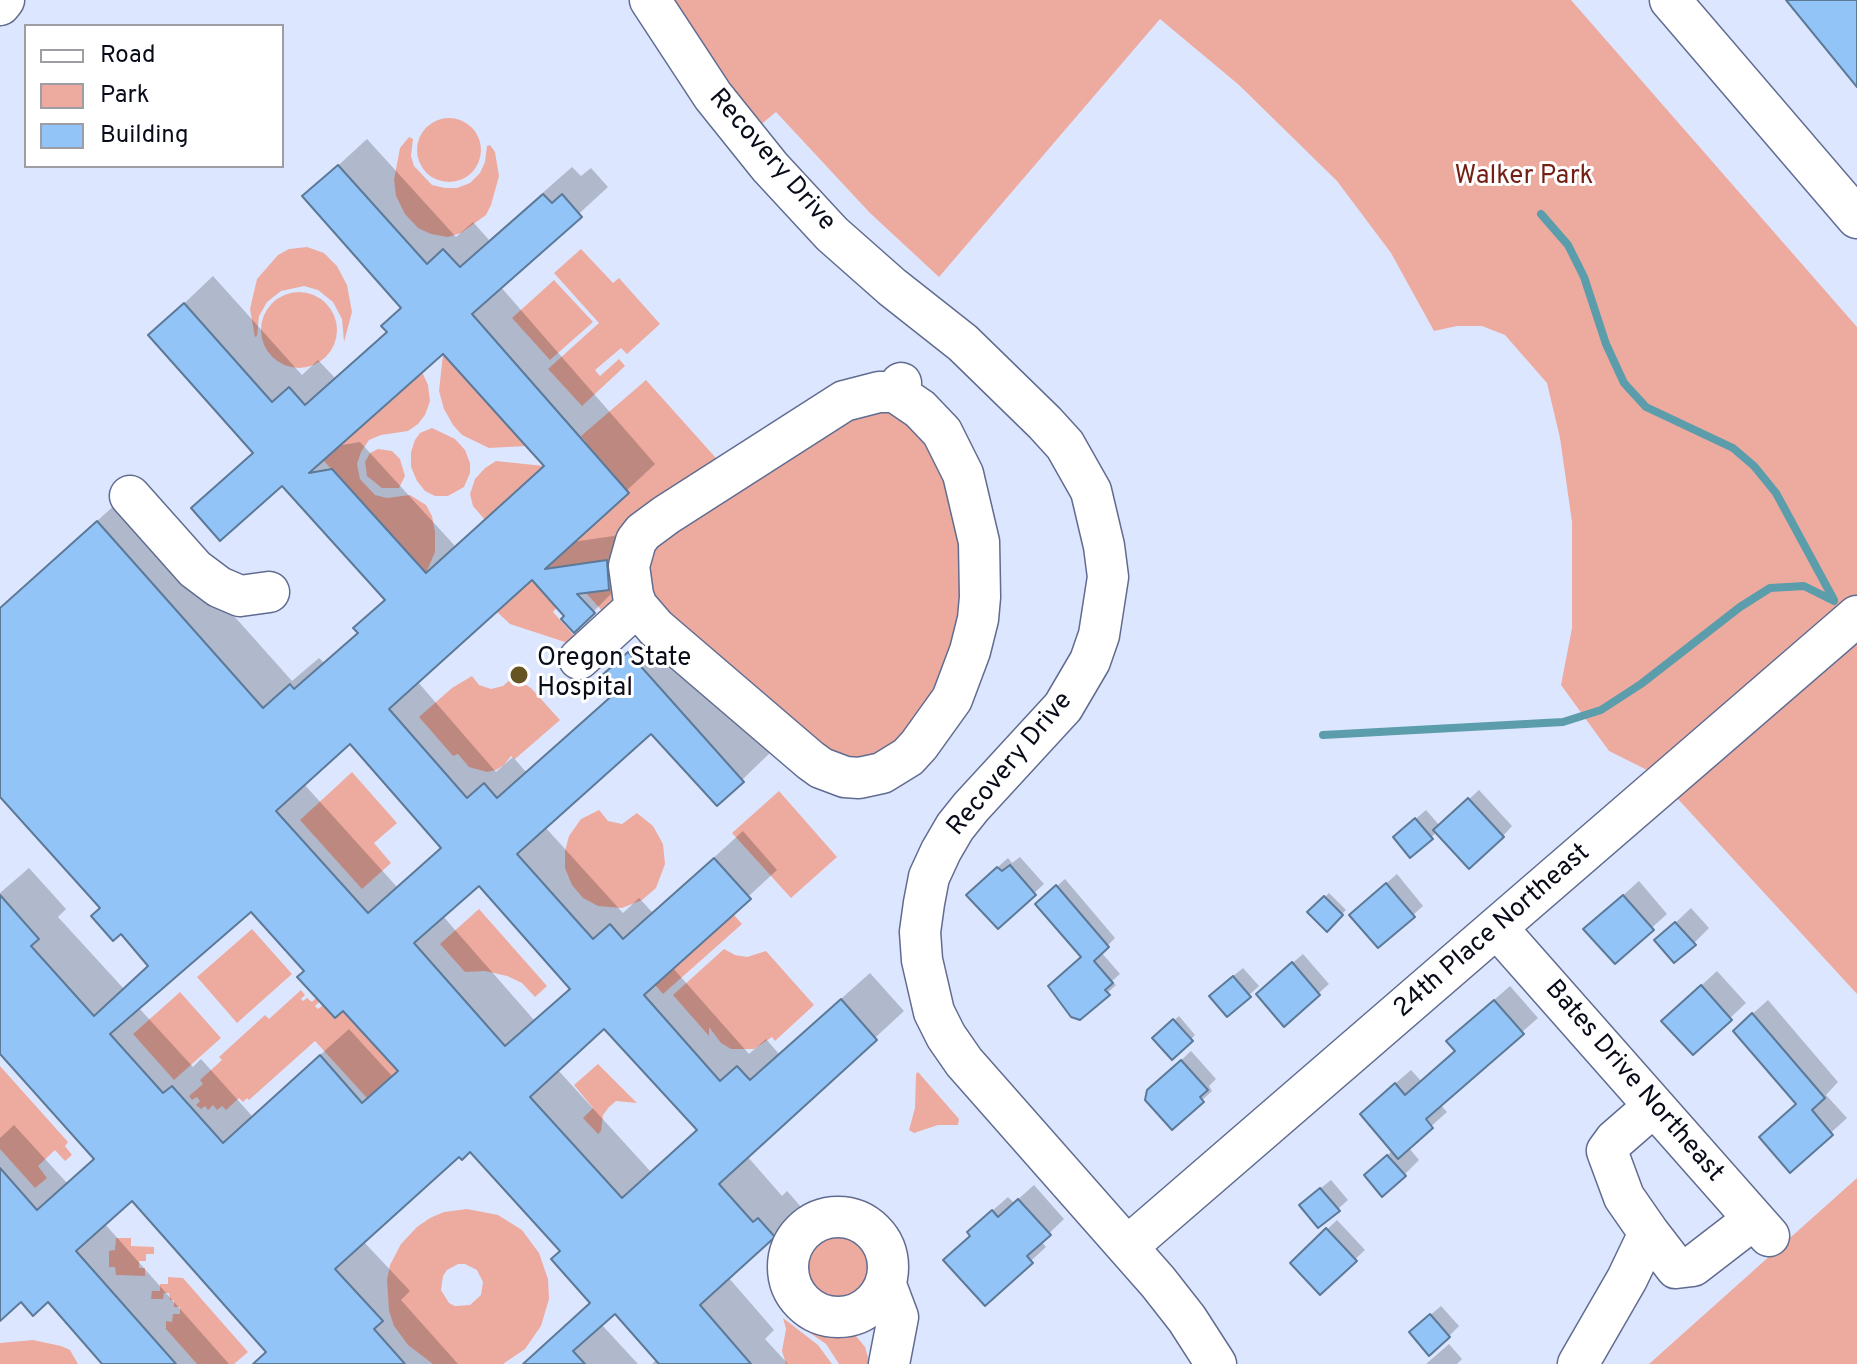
<!DOCTYPE html>
<html>
<head>
<meta charset="utf-8">
<style>
  body { margin:0 }
  #map { position:relative; width:1857px; height:1364px; overflow:hidden; background:#dde6ff; font-family:Overpass,sans-serif }
  canvas { display:block }
  .legend { position:absolute; left:24px; top:24px; width:260px; height:144px; box-sizing:border-box; background:#fff; border:2px solid #9c9ea3; margin:0; padding:10px 14px; list-style:none; font-size:24px; color:#080c19 }
  .legend li { display:flex; align-items:center; gap:16px; height:40px }
  .legend b { width:40px; border:2px solid #9c9ea3 }
</style>
</head>
<body>
<div id="map">
<canvas width="1857" height="1364"></canvas>
<ul class="legend">
<li><b style="height:10px;background:#fff"></b>Road</li>
<li><b style="height:22px;background:#edaba0"></b>Park</li>
<li><b style="height:22px;background:#93c4f7"></b>Building</li>
</ul>
</div>
<script>
const ctx = document.querySelector('canvas').getContext('2d');
ctx.lineJoin = 'round';
function fillPath(path, color) { ctx.fillStyle = color; ctx.fill(path, 'evenodd'); }
const toPath = rows => new Path2D(rows.map(r => 'M' + r).join(''));
function stroke(path, color, width, dash) { ctx.strokeStyle = color; ctx.lineWidth = width; ctx.lineCap = dash ? 'butt' : 'round'; ctx.setLineDash(dash || []); ctx.stroke(path); }
function write(font, color, halo, rows, align = 'center') {
  ctx.font = font + ' Overpass,sans-serif'; ctx.lineWidth = 6; ctx.setLineDash([]); ctx.textBaseline = 'middle'; ctx.strokeStyle = halo; ctx.fillStyle = color; for (const [text, x, y, turn = 0] of rows) {
    ctx.save(); ctx.translate(x, y); ctx.rotate((+turn || 0) * Math.PI / 180); ctx.textAlign = isNaN(turn) ? turn : align; if (halo) ctx.strokeText(text, 0, 0); ctx.fillText(text, 0, 0); ctx.restore();
  }
}
const green = toPath([
  [669,0,1571,0,1857,327,1857,994,1655,774,1609,751,1561,685,1572,628,1572,522,1560,438,1547,383,1505,335,1482,326,1457,326,1434,331,1391,253,1337,181,1239,85,1160,19,939,277,870,213,776,112,758,127],
  '417 150a32 32 0 1 1 64 0a32 32 0 1 1-64 0Z',
  [409,137,413,139,411,156,414,166,432,185,445,188,457,188,470,183,480,173,485,162,487,146,490,145,495,152,499,176,491,205,486,215,461,233,448,237,431,234,418,228,405,214,396,196,394,180,400,148],
  [307,247,324,253,337,266,347,285,352,312,344,342,342,319,333,302,318,290,304,286,281,291,267,302,259,316,257,336,255,337,250,309,257,279,278,255,289,249],
  [581,249,613,283,619,278,660,324,627,354,621,348,595,370,600,376,619,359,625,366,582,406,548,369,599,323,554,273],
  [554,280,593,322,550,360,512,318],
  '261 330a38 38 0 1 1 76 0a38 38 0 1 1-76 0Z',
  [443,354,526,446,489,448,462,435,453,425,444,409,439,391],
  [422,372,428,385,430,401,425,415,418,424,408,431,381,435,369,440,361,452,357,464,360,479,375,495,387,498,410,495,426,505,432,516,435,532,435,552,426,573,323,460],
  [646,380,724,467,623,557,593,562,596,591,623,589,605,614,577,583,553,612,577,639,571,644,510,624,497,612,628,494,585,444,586,442,581,436],
  [865,401,930,426,975,580,921,732,849,770,646,606,640,553],
  [432,428,455,439,465,450,470,463,470,473,464,487,448,496,435,496,425,491,417,481,411,467,411,452,415,440,420,433],
  [378,449,392,451,400,459,405,476,399,488,382,488,367,476,365,462,370,453],
  [496,461,544,466,485,520,473,506,470,494,475,479,485,468],
  [472,676,479,685,491,689,503,686,513,677,531,688,560,720,515,759,511,756,504,765,496,770,487,772,469,767,458,754,453,756,419,717,452,688],
  [352,772,397,823,374,843,391,863,362,889,300,820],
  [779,791,837,857,791,898,732,833],
  [599,810,608,821,622,824,637,813,653,826,663,844,665,864,656,888,642,900,622,908,598,906,583,898,572,885,565,868,565,851,569,836,581,819],
  [479,909,547,986,535,997,522,983,507,976,485,971,465,972,440,944],
  [734,915,742,924,663,994,655,985],
  [252,929,292,974,237,1023,197,977],
  [724,949,735,955,747,957,766,951,814,1005,775,1041,772,1037,754,1049,731,1049,721,1043,709,1027,709,1036,673,995],
  [301,990,305,995,301,999,303,1001,307,998,312,1002,316,998,320,1001,315,1006,318,1009,323,1005,335,1018,343,1011,398,1071,367,1098,315,1041,249,1100,247,1098,243,1102,239,1098,226,1110,222,1106,217,1110,213,1105,208,1110,205,1106,201,1109,196,1105,200,1101,197,1097,192,1100,189,1096,203,1084,200,1080,222,1060,219,1057,265,1015,269,1019],
  [180,992,221,1038,174,1080,133,1034],
  [598,1064,637,1103,616,1101,609,1107,603,1115,601,1131,598,1134,583,1118,593,1108,574,1085],
  [0,1066,68,1142,65,1146,72,1155,65,1161,55,1150,38,1166,47,1178,35,1188,0,1149],
  [918,1072,959,1119,958,1125,938,1125,914,1133,909,1130,915,1108,916,1074],
  [1857,1178,1857,1364,1649,1364],
  [467,1209,498,1215,522,1230,539,1253,548,1279,549,1299,541,1326,525,1349,503,1364,433,1364,408,1345,394,1326,389,1311,387,1280,390,1265,401,1244,417,1227,430,1218,444,1212],
  [458,1264,465,1264,477,1270,483,1282,481,1295,470,1305,455,1306,449,1303,441,1290,443,1276,447,1270],
  '802 1268a36 36 0 1 1 72 0a36 36 0 1 1-72 0Z',
  [116,1238,131,1238,131,1246,154,1247,154,1254,146,1254,146,1261,139,1261,139,1268,145,1268,145,1276,116,1275,115,1267,109,1267,109,1251,115,1250],
  [168,1277,183,1278,248,1352,234,1364,197,1364,166,1329,166,1321,172,1322,173,1314,180,1314,180,1307,174,1307,174,1300,170,1300,169,1293,164,1293,163,1299,151,1299,152,1291,160,1291,160,1284,168,1284],
  [793,1309,816,1326,856,1336,865,1347,870,1364,839,1364,826,1344,800,1326,789,1313],
  [783,1318,818,1345,832,1364,786,1364,782,1351,786,1329],
  [33,1340,61,1346,70,1350,78,1364,0,1364,0,1343]
]);
const shadow = toPath([
  [367,139,456,237,473,222,489,240,572,167,581,176,591,168,608,187,500,286,655,464,572,542,634,533,621,584,593,612,567,616,532,577,417,681,496,772,513,757,526,772,616,692,603,677,657,626,771,752,717,804,652,731,545,827,623,913,639,898,653,913,743,831,777,870,672,967,749,1054,766,1039,779,1054,870,973,904,1011,747,1156,782,1196,787,1191,802,1208,728,1277,774,1330,765,1339,788,1364,652,1364,657,1359,615,1312,601,1324,638,1364,523,1364,592,1302,562,1251,470,1149,459,1154,363,1241,410,1291,401,1300,458,1364,252,1364,267,1351,132,1198,104,1223,229,1364,115,1364,48,1300,21,1300,0,1319,0,1138,14,1125,67,1183,95,1157,0,1051,0,893,29,868,66,909,58,917,124,989,150,965,0,794,0,608,126,495,292,681,319,658,324,663,359,631,356,628,386,598,283,483,193,508,254,451,151,335,213,276,302,375,318,360,335,378,388,331,403,307,305,196],
  [443,351,546,465,455,546,360,442,336,446],
  [350,741,443,846,397,887,303,783],
  [479,883,571,987,534,1020,442,915],
  [251,909,399,1070,392,1076,349,1029,252,1116,201,1059,193,1067,138,1007],
  [604,1026,698,1129,651,1172,557,1069],
  [1479,790,1512,826,1503,836,1437,832,1411,855,1405,828,1426,810,1440,826],
  [1020,857,1044,884,998,926,978,885,1008,858,1012,863],
  [1397,874,1423,906,1413,915,1361,905],
  [1065,879,1115,938,1101,952,1120,974,1112,981,1116,985,1080,1018,1083,957,1046,896],
  [1639,881,1667,914,1615,961,1601,915],
  [1329,893,1346,910,1327,929,1310,912],
  [1691,908,1709,928,1694,943,1672,926],
  [1303,954,1329,984,1284,1024,1268,984],
  [1243,968,1259,986,1249,995,1221,986],
  [1717,971,1746,1003,1693,1053,1679,1006],
  [1510,986,1538,1018,1440,1104,1447,1112,1408,1147,1419,1160,1404,1175,1381,1161,1393,1150,1377,1099,1411,1070,1421,1081,1457,1050,1463,1027],
  [1768,1000,1838,1082,1826,1095,1847,1118,1790,1170,1798,1103,1750,1016],
  [1179,1016,1195,1035,1172,1057,1154,1038],
  [1191,1051,1216,1079,1209,1086,1212,1091,1173,1127,1155,1085],
  [1331,1180,1348,1200,1319,1226,1311,1196],
  [1034,1185,1064,1219,1041,1241,1046,1247,985,1303,972,1235,984,1218,1008,1197,1014,1203],
  [1337,1220,1365,1250,1320,1292,1292,1263],
  [1441,1306,1459,1326,1449,1336,1421,1323],
  [1449,1344,1462,1359,1457,1364,1426,1364]
]);
const stream = toPath([
  [1541,214,1568,245,1584,277,1606,344,1624,383,1646,407,1733,448,1754,466,1776,493,1834,600],
  [1323,735,1563,722,1601,710,1641,684,1740,607,1770,588,1804,586,1834,601]
]);
const building = toPath([
  [1786,0,1857,0,1857,87,1786,0],
  [338,165,427,264,443,249,460,267,543,194,552,203,562,194,582,217,472,314,629,493,545,569,607,560,609,590,577,594,595,613,574,633,561,619,564,616,532,580,389,709,467,798,484,783,497,798,615,693,600,677,628,652,744,782,717,806,651,734,517,854,593,939,610,924,623,939,714,858,751,899,644,995,720,1081,737,1066,750,1080,841,999,877,1040,719,1184,753,1222,758,1218,775,1237,700,1305,751,1364,659,1364,615,1314,573,1351,585,1364,523,1364,590,1303,551,1259,560,1251,470,1152,462,1160,459,1157,335,1269,383,1321,374,1329,405,1364,253,1364,266,1352,132,1201,76,1251,176,1364,102,1364,48,1302,33,1316,21,1302,0,1321,0,1168,37,1210,94,1159,0,1054,0,895,39,939,31,946,94,1016,148,966,121,934,113,941,91,916,100,908,0,797,0,608,97,521,263,708,290,684,294,689,358,633,353,628,385,600,282,486,220,541,191,508,253,453,148,335,184,303,272,402,289,387,305,405,387,332,381,326,401,308,302,196,338,165],
  [443,354,544,466,426,573,332,469,309,473,443,354],
  [350,744,441,848,368,913,276,811,350,744],
  [479,886,570,989,505,1046,414,943,479,886],
  [251,912,304,971,297,977,335,1018,343,1011,398,1071,362,1103,320,1055,223,1143,172,1086,163,1093,110,1034,251,912],
  [604,1029,697,1130,622,1198,530,1097,604,1029],
  [1468,798,1504,837,1469,869,1433,830,1468,798],
  [1415,818,1433,839,1410,858,1393,837,1415,818],
  [1010,865,1036,895,998,929,966,895,997,867,1002,871,1010,865],
  [1386,883,1415,917,1378,948,1349,915,1386,883],
  [1056,885,1109,947,1094,961,1113,983,1105,990,1110,995,1080,1020,1071,1017,1048,986,1081,957,1035,904,1056,885],
  [1623,895,1654,930,1615,964,1583,929,1623,895],
  [1324,896,1343,915,1327,932,1307,912,1324,896],
  [1675,922,1696,945,1674,963,1654,940,1675,922],
  [1292,962,1320,995,1284,1027,1256,994,1292,962],
  [1233,976,1251,997,1227,1017,1209,996,1233,976],
  [1701,985,1732,1020,1693,1055,1661,1021,1701,985],
  [1494,1000,1524,1034,1426,1119,1433,1128,1398,1159,1360,1114,1395,1083,1405,1095,1455,1051,1446,1041,1494,1000],
  [1752,1013,1825,1098,1812,1110,1833,1135,1790,1173,1759,1137,1796,1104,1733,1031,1752,1013],
  [1173,1019,1193,1041,1172,1060,1152,1038,1173,1019],
  [1181,1060,1208,1090,1200,1097,1204,1102,1172,1130,1145,1100,1147,1090,1181,1060],
  [1387,1155,1406,1176,1382,1197,1364,1175,1387,1155],
  [1320,1188,1340,1211,1318,1228,1299,1205,1320,1188],
  [1018,1199,1051,1235,1027,1256,1033,1263,985,1306,943,1260,970,1236,967,1232,992,1210,998,1217,1018,1199],
  [1326,1228,1357,1261,1320,1295,1290,1263,1326,1228],
  [1430,1314,1450,1337,1429,1356,1409,1332,1430,1314]
]);
const minor = toPath([
  [650,0,713,96,770,167,832,234,892,287,963,343,1045,423,1065,445,1091,491,1104,546,1108,577,1099,635,1090,661,1063,707,971,807,955,827,941,851,929,877,924,903,920,932,922,960,934,1012,946,1036,964,1062,1158,1282,1187,1319,1216,1364],
  [1670,0,1857,218],
  [0,5,4,0],
  [895,392,920,409,942,432,963,474,979,542,980,597,978,619,970,651,952,699,919,745,908,757,882,773,859,778,845,777,821,768,810,760,656,628,637,606,633,595,629,566,636,541,643,532,666,515,844,401,879,392,895,392,901,383],
  [130,496,195,569,219,587,240,596,269,592],
  [579,659,637,606],
  [1497,928,1769,1236],
  '788 1267a50 50 0 1 1 100 0a50 50 0 1 1-100 0Z',
  [1649,1233,1676,1268,1693,1266,1754,1219],
  [1128,1246,1857,616],
  [886,1285,898,1317,889,1364],
  [1578,1364,1627,1279,1649,1233,1624,1197,1607,1151,1615,1140,1654,1106]
]);
const markers = [
  [519,675,10,"#652"]
];
const streetNames = [
  ["Recovery Drive",771,161,49],
  ["Recovery Drive",1011,765,-50],
  ["24th Place Northeast",1493,932,-41],
  ["Bates Drive Northeast",1633,1082,49]
];
const parkNames = [
  ["Walker Park",1524,178]
];
const poiNames = [
  ["Oregon State",537,660],
  ["Hospital",537,690]
];
fillPath(green, '#edaba0');
fillPath(shadow, '#0003');
stroke(stream, '#5c9dac', 8);
fillPath(building, '#93c4f7');
stroke(building, '#5c7998', 2);
stroke(minor, '#606c90', 43);
stroke(minor, '#fff', 40);
for (const [x, y, r, color] of markers) { const dot = new Path2D(); dot.arc(x, y, r, 0, 2 * Math.PI); ctx.fillStyle = color; ctx.fill(dot); stroke(dot, '#fff', 3); }
write('26px', '#080c19', '#fff', streetNames);
write('26px', '#731f16', '#fff', parkNames);
write('26px', '#080c19', '#fff', poiNames, 'left');
</script>
</body>
</html>
